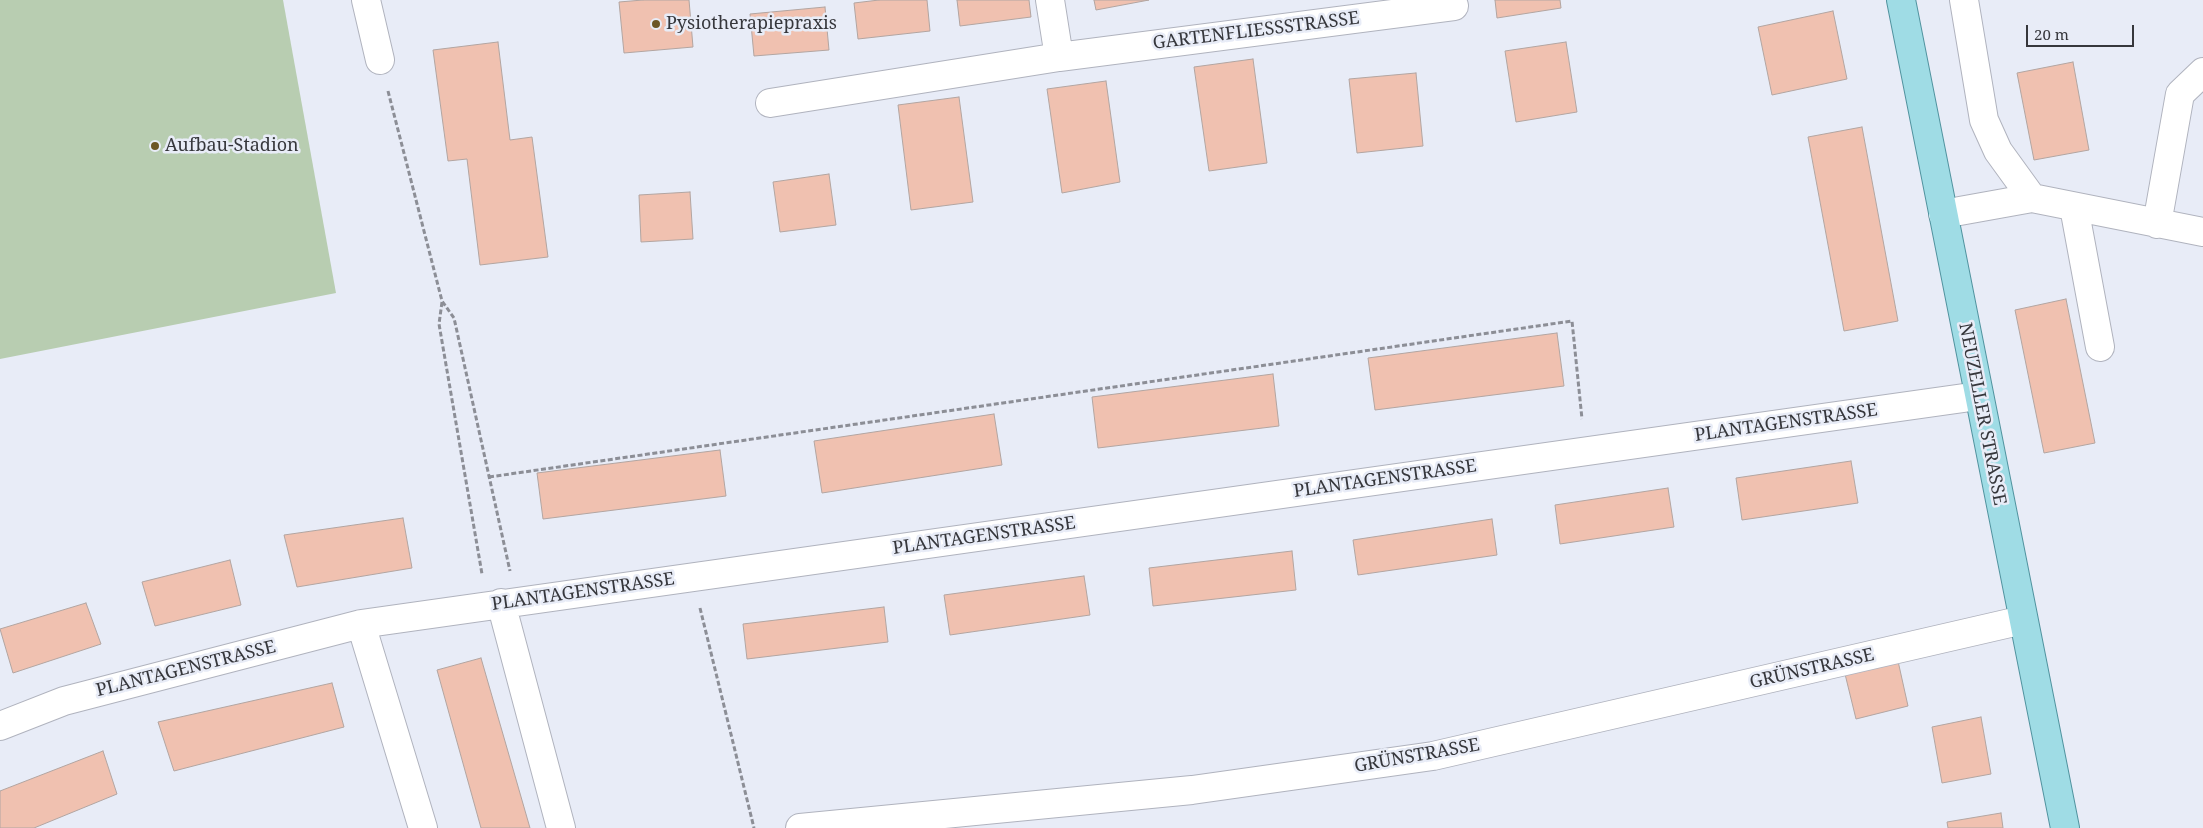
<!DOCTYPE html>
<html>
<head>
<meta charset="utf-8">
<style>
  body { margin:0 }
  #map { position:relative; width:2203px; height:828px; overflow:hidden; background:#e8ecf7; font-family:"Noto Serif",serif }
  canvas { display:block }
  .scale { position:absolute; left:2026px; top:25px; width:108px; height:22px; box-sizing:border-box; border:2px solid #36373c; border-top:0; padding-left:6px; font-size:15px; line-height:18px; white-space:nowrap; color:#36373c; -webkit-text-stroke:4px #e8ecf7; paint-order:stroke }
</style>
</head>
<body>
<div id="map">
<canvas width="2203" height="828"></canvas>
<div class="scale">20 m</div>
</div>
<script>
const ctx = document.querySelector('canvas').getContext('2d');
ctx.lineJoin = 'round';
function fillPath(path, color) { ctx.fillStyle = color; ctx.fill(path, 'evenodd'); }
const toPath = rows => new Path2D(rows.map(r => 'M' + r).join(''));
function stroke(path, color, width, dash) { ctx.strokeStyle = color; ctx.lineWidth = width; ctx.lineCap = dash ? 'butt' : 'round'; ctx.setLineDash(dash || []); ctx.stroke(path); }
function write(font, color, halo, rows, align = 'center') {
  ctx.font = font + ' "Noto Serif",serif'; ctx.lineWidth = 5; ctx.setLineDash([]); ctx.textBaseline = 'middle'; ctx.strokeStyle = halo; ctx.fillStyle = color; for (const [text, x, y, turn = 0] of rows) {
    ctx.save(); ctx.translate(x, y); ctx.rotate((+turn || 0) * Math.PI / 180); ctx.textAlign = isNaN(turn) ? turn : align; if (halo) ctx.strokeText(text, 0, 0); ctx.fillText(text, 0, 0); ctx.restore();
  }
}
const green = toPath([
  [0,0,283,0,336,293,0,359]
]);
const building = toPath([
  [643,0,689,0,693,47,624,53,619,2,643,0],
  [879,0,927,0,930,31,858,39,854,3,879,0],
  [957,0,1029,0,1031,17,960,26,957,0],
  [1094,0,1149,0,1096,10,1094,0],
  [1495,0,1560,0,1561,8,1497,18,1495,0],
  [825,7,829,50,754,56,750,14,825,7],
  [1833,11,1847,79,1772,95,1758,27,1833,11],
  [498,42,510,140,532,137,548,257,480,265,467,159,448,161,433,50,498,42],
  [1566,42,1577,112,1516,122,1505,51,1566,42],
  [1253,59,1267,163,1209,171,1194,67,1253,59],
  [2073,62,2089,150,2034,160,2017,73,2073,62],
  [1416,73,1423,146,1357,153,1349,79,1416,73],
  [1106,81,1120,182,1062,193,1047,89,1106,81],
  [959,97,973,202,911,210,898,105,959,97],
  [1862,127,1898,321,1844,331,1808,137,1862,127],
  [829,174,836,225,780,232,773,182,829,174],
  [690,192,693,239,641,242,639,195,690,192],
  [2066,299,2095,443,2044,453,2015,310,2066,299],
  [1557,333,1564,386,1375,410,1368,358,1557,333],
  [1273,374,1279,426,1098,448,1092,397,1273,374],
  [994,414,1002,465,822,493,814,441,994,414],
  [720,450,726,496,543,519,537,473,720,450],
  [1851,461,1858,503,1742,520,1736,478,1851,461],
  [1668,488,1674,527,1560,544,1555,505,1668,488],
  [403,518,412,568,297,587,284,535,403,518],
  [1492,519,1497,555,1358,575,1353,540,1492,519],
  [1292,551,1296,590,1153,606,1149,568,1292,551],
  [230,560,241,605,155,626,142,582,230,560],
  [1084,576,1090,615,950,635,944,595,1084,576],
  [86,603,101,644,13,673,0,629,86,603],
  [884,607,888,642,747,659,743,624,884,607],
  [481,658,530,828,481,828,437,670,481,658],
  [1898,661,1908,706,1856,719,1845,674,1898,661],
  [332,683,344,727,174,771,158,722,332,683],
  [1981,717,1991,774,1942,783,1932,727,1981,717],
  [103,751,117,794,34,828,0,828,0,791,103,751],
  [2001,813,2003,828,1948,828,1947,822,2001,813]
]);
const path = toPath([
  [388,91,442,301,454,318,510,571],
  [442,302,439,324,482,574],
  [489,477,1572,321,1582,419],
  [700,608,754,828]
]);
const minor = toPath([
  [366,0,380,60],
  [1964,0,1984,120,1998,151,2032,198],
  [1059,57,1454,6],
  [770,103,1059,57,1050,0],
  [2074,207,2100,347],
  [1943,214,2032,198,2203,232],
  [2157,224,2180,94,2203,72],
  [501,603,561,828],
  [361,624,423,828],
  [0,726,64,701,361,624,1978,396],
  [800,828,1192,790,1433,756,2023,620]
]);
const major = toPath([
  [1901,0,2065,828]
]);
const markers = [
  [656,24,5,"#6c5525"],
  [155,146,5,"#6c5525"]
];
const poiNames = [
  ["Pysiotherapiepraxis",666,24],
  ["Aufbau-Stadion",165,146]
];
const streetNames = [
  ["GARTENFLIESSSTRASSE",1256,31,-7],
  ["NEUZELLER STRASSE",1982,414,79],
  ["PLANTAGENSTRASSE",1786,423,-8],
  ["PLANTAGENSTRASSE",1385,479,-8],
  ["PLANTAGENSTRASSE",984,536,-8],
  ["PLANTAGENSTRASSE",583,592,-8],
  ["PLANTAGENSTRASSE",186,669,-14],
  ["GRÜNSTRASSE",1812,669,-13],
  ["GRÜNSTRASSE",1417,756,-10]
];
fillPath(green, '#b8cdb1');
fillPath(building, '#f0c1b0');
stroke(building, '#b2a5a1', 1);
stroke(minor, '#b0b3be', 30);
stroke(major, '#51939f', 30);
stroke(path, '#8c8e96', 3, [5, 2.5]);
stroke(minor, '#fff', 28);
stroke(major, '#9fdce5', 28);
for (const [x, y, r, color] of markers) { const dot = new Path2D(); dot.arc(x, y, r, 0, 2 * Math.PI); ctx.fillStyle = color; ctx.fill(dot); stroke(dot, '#e8ecf7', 2); }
write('18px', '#36373c', '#e8ecf7', poiNames, 'left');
write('18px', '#36373c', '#e8ecf7', streetNames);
</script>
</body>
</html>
